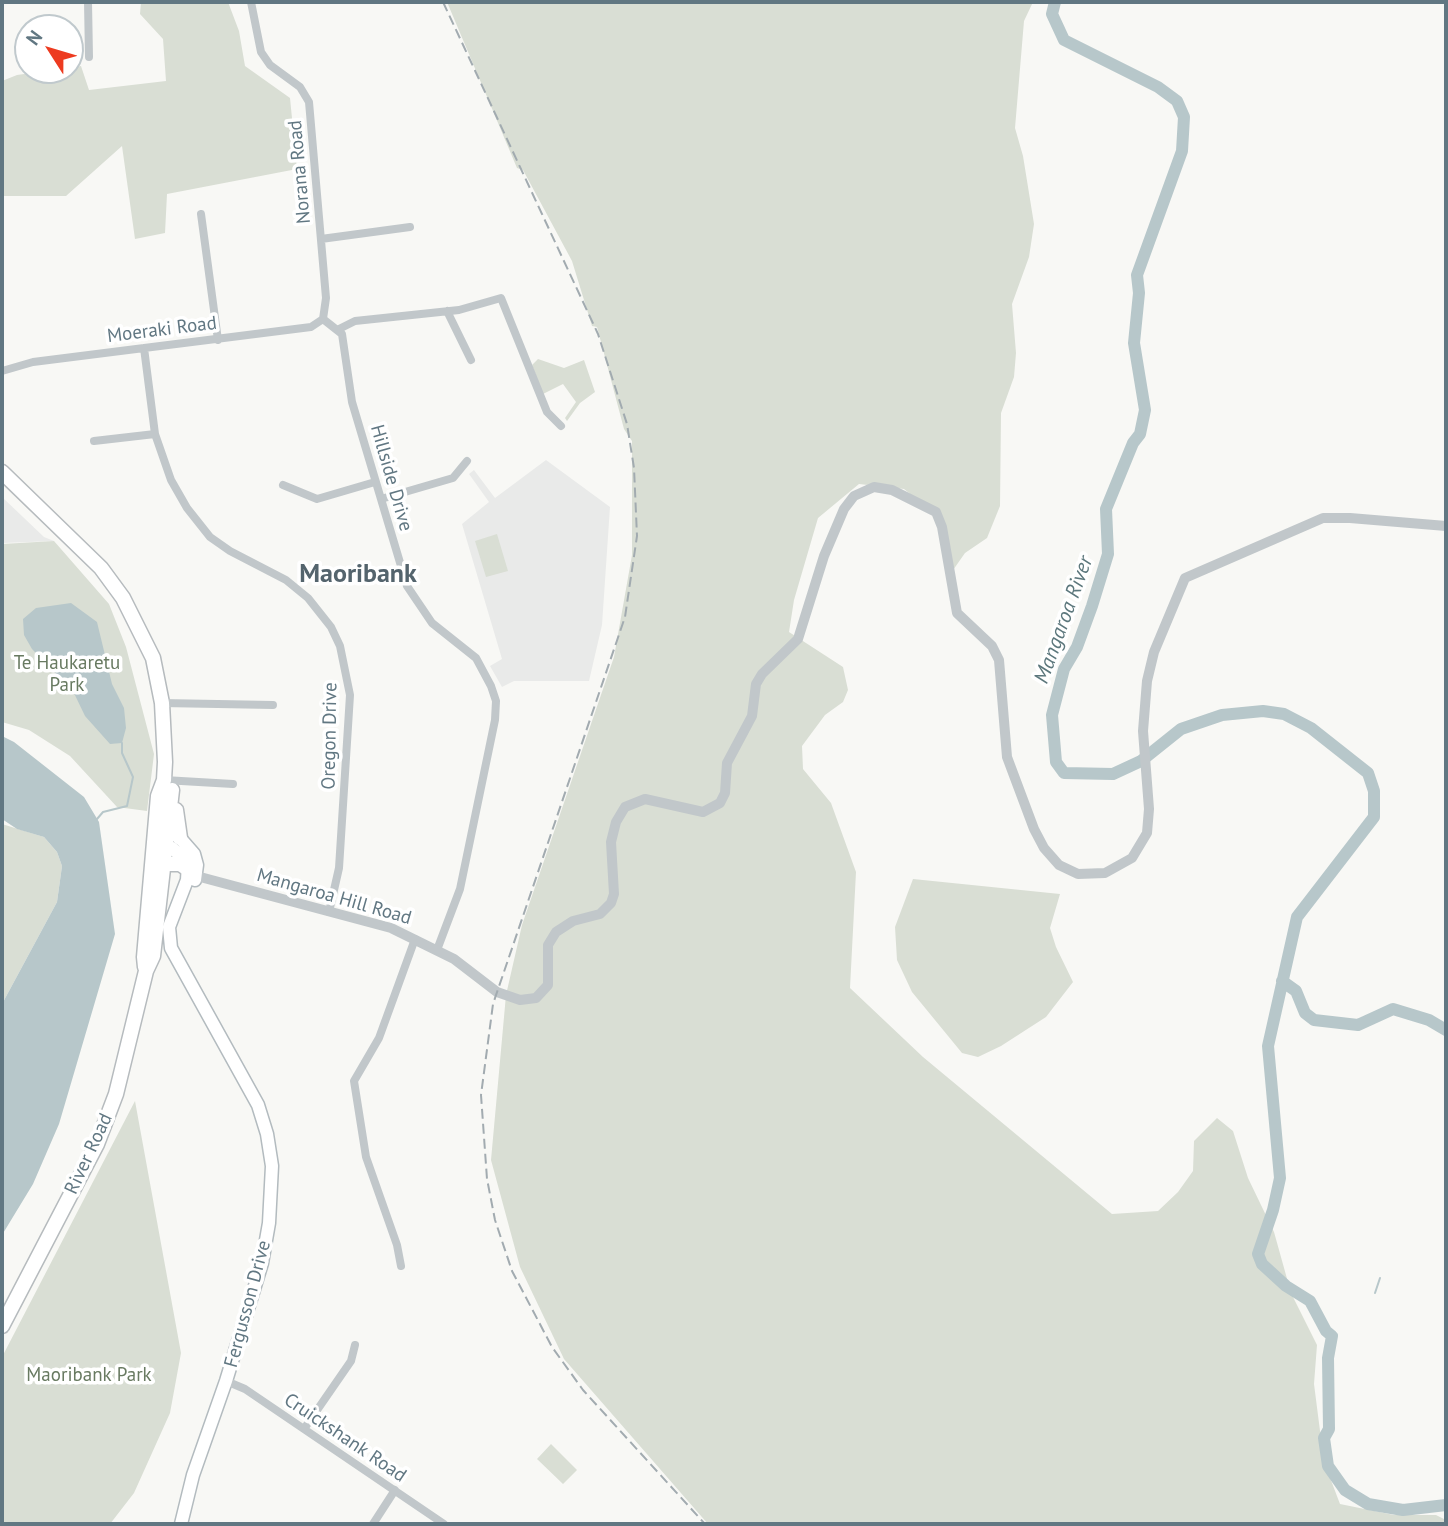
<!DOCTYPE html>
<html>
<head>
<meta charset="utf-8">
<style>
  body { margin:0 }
  #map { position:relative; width:1448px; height:1526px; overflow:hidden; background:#f8f8f5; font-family:"PT Sans",sans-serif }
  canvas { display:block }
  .frame { position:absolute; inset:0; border:4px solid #617782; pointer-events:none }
  .north { position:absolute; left:14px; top:14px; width:70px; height:70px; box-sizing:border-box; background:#fff; border:2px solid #c0c9cd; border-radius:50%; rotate:307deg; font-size:19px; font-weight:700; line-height:28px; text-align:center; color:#617782 }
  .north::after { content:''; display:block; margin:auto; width:24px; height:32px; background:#ed3b20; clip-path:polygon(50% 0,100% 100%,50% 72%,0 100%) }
</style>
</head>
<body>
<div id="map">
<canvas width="1448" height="1526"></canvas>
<div class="frame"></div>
<div class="north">N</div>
</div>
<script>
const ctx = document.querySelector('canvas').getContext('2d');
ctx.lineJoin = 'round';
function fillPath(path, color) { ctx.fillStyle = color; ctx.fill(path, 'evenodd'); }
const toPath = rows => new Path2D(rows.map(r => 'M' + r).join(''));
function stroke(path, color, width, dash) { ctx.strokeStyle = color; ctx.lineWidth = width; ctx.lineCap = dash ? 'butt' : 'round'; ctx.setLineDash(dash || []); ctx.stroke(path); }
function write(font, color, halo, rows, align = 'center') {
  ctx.font = font + ' "PT Sans",sans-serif'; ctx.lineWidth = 7; ctx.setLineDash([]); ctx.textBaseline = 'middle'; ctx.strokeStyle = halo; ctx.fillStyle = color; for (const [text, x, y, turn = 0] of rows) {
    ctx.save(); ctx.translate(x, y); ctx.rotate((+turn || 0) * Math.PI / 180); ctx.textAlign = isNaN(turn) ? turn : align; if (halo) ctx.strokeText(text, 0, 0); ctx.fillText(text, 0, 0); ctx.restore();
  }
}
const built = toPath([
  [546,460,610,507,602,625,589,681,514,681,502,687,490,666,502,659,462,524,489,502,469,474,474,470,495,498],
  [2,497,44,537,54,541,2,543]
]);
const green = toPath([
  [141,2,228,2,239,31,245,66,290,98,297,169,167,194,165,233,135,239,122,146,66,196,2,196,2,81,17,75,81,66,89,90,166,81,163,39,140,14],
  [447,2,1033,2,1024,21,1015,128,1023,156,1034,224,1029,257,1012,304,1016,353,1014,377,1001,413,1000,506,987,538,965,553,951,573,936,515,904,489,859,484,818,518,794,600,789,632,843,667,848,690,843,702,825,715,802,746,803,769,831,803,856,872,850,988,923,1057,1112,1214,1158,1211,1178,1192,1193,1171,1194,1141,1217,1118,1233,1131,1248,1178,1274,1232,1291,1293,1317,1345,1314,1384,1324,1462,1340,1504,1394,1515,1436,1515,1446,1520,1446,1524,708,1524,564,1359,520,1267,491,1160,506,995,522,925,614,657,632,555,632,441,624,429,597,327,592,326,572,261,523,170,517,168],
  [538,359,564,368,584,360,595,392,580,403,567,421,565,418,576,402,563,384,543,394,532,365],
  [497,534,508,571,486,577,475,541],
  [54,541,109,604,126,647,154,754,147,811,117,807,70,756,29,730,2,722,2,544],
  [2,824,44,837,57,852,62,866,57,902,2,1004],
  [913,879,1060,894,1050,928,1056,947,1073,982,1046,1017,1001,1046,978,1057,962,1053,912,992,897,960,895,927],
  [135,1101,181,1353,170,1413,134,1493,110,1524,2,1524,2,1357],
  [551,1444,577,1470,563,1484,537,1459]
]);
const water = toPath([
  [71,603,97,622,112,684,124,708,126,728,122,743,110,744,85,716,73,691,32,649,24,635,23,619,36,608],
  [2,736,14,742,84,797,99,822,115,934,59,1124,33,1184,2,1235,2,1004,57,902,62,866,57,852,44,837,17,829,2,819]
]);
const stream = toPath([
  [97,819,103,812,127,806,133,777,122,753,122,743],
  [1375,1293,1380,1278]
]);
const river = toPath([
  [1055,2,1052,14,1064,40,1158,87,1177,101,1184,117,1182,151,1137,275,1139,293,1134,343,1145,410,1140,434,1133,443,1106,509,1108,554,1092,606,1077,647,1064,669,1052,715,1056,762,1064,773,1113,774,1141,761,1181,729,1222,715,1263,711,1284,714,1311,728,1368,773,1374,791,1374,817,1297,917,1268,1046,1280,1178,1273,1210,1258,1254,1262,1264,1286,1286,1310,1301,1326,1331,1332,1336,1328,1358,1329,1429,1324,1438,1328,1466,1345,1490,1368,1504,1403,1510,1446,1505],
  [1282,981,1296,991,1305,1013,1314,1020,1358,1025,1393,1009,1429,1020,1446,1030]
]);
const minor = toPath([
  [88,2,89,57],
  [201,214,218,340],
  [321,239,410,227],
  [447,311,471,360],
  [323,319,342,334,352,402,407,586,432,623,476,658,491,686,496,701,495,720,460,889,437,950],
  [339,329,355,321,459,310,501,298,547,412,561,426],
  [144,348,155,434,171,480,187,508,210,537,230,551,286,580,308,598,331,627,340,646,350,695,339,868,329,912],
  [2,371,33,362,311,327,323,319,326,298,309,102,300,87,270,65,261,52,251,2],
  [94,441,155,434],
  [283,485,317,499,375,482],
  [381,499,453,478,467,461],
  [162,703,273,705],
  [164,780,233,784],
  [401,1266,397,1245,366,1157,354,1081,379,1038,415,939],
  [226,1381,245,1389,444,1524],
  [304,1429,351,1361,355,1345],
  [373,1524,395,1490]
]);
const tertiary = toPath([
  [189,874,391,928,454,959,497,992,520,1000,536,998,548,985,548,945,556,932,573,921,600,914,611,903,614,894,611,842,616,822,625,807,645,799,703,812,720,803,725,793,727,763,752,716,756,684,762,674,798,639,824,556,844,509,854,496,874,487,892,490,936,512,942,527,957,613,992,646,999,660,1007,757,1034,829,1044,848,1059,865,1078,874,1105,873,1132,858,1147,833,1149,809,1143,731,1147,681,1154,652,1185,578,1323,518,1350,518,1446,526]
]);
const secondary = toPath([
  [174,835,180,838,194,854,197,865,195,880],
  [156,845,172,848,188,863,187,880,169,927,171,948,258,1105,267,1134,272,1166,269,1223,262,1263,226,1381,193,1475,181,1524]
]);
const trunk = toPath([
  [2,472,101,568,123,598,153,658,162,703,165,762,164,780,158,796,144,957,145,967],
  [176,810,180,838],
  [165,864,180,864,189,870],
  [2,1326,97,1144,116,1094,146,971,153,956,172,790]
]);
const rail = toPath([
  [443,2,598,334,627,424,634,468,637,536,625,617,493,1004,481,1095,487,1179,495,1220,512,1271,552,1347,583,1390,705,1524]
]);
const streetNames = [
  ["Norana Road",300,172,-95],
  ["Moeraki Road",162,330,-7],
  ["Hillside Drive",391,478,74],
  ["Oregon Drive",330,736,-89],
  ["Mangaroa Hill Road",334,897,16],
  ["River Road",89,1154,-65],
  ["Fergusson Drive",248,1304,-75],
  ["Cruickshank Road",345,1438,34]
];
const parkNames = [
  ["Te Haukaretu",67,664],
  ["Park",67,686],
  ["Maoribank Park",89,1376]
];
const waterNames = [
  ["Mangaroa River",1064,620,-70]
];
const districtNames = [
  ["Maoribank",358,575]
];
fillPath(built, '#e9eae9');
fillPath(green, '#d9ded4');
fillPath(water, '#b7c7ca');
stroke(stream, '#b7c7ca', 2);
stroke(river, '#b7c7ca', 12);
stroke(secondary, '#b3bbbf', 15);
stroke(trunk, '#b6bbbe', 17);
stroke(minor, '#c1c7ca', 8);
stroke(tertiary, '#c1c7ca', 10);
stroke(secondary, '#fff', 12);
stroke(trunk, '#fff', 14);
stroke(rail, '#a2abb0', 2, [10, 5]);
write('19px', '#617782', '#fff', streetNames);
write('19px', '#687a61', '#fff', parkNames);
write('italic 21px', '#5c777c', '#fff', waterNames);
write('bold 26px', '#54646d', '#fff', districtNames);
</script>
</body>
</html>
